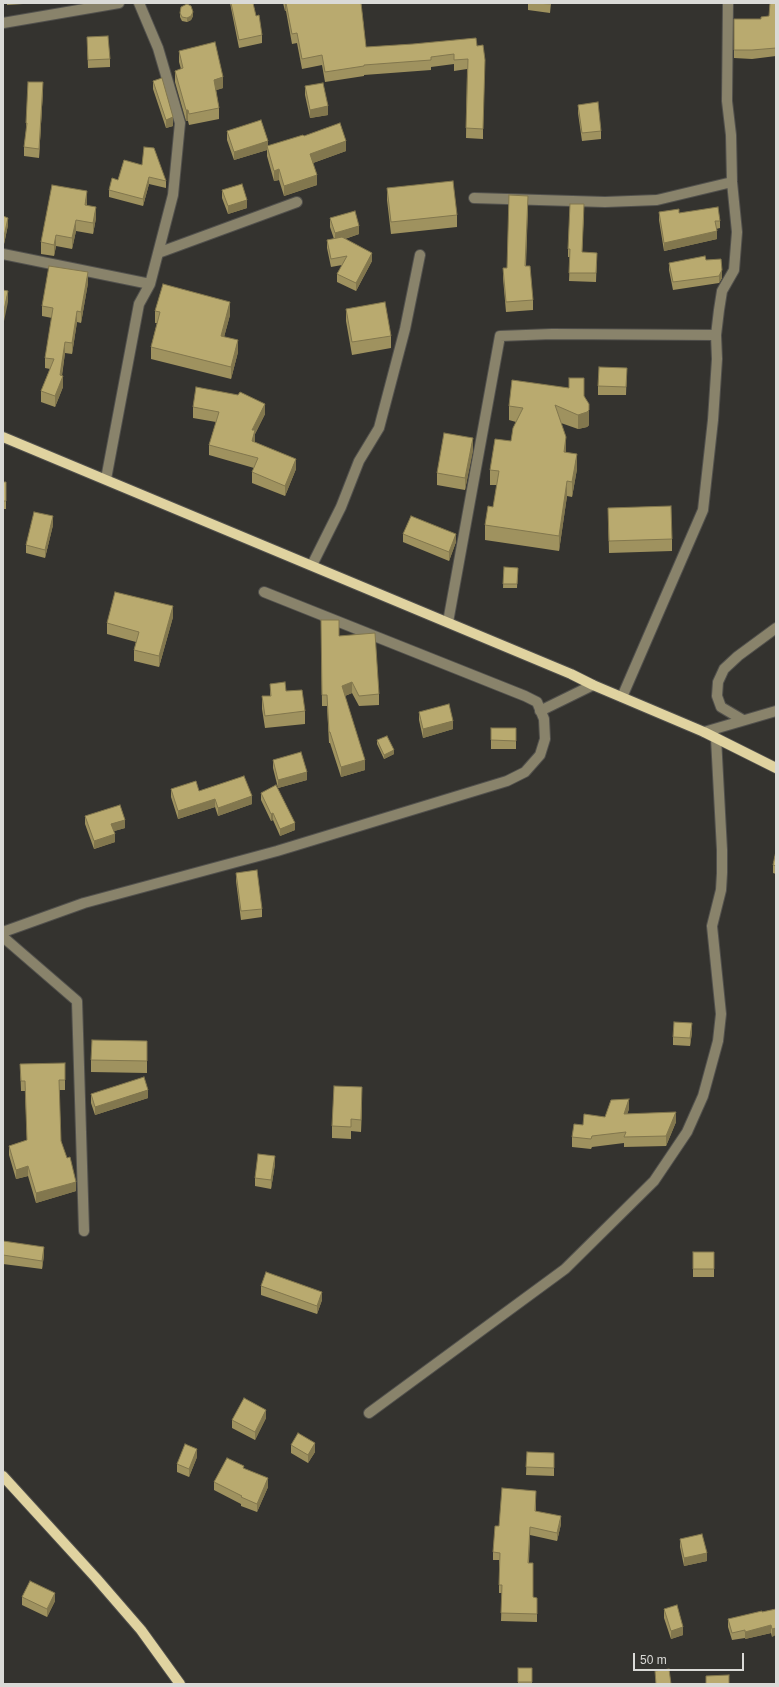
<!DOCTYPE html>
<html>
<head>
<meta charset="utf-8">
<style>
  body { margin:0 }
  #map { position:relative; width:779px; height:1687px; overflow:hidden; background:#34332f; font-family:Arial,sans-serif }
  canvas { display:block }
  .frame { position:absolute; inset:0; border:4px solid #dadad7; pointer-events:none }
  .scale { position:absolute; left:633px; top:1653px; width:111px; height:18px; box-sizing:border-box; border:2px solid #dadad7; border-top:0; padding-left:5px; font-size:12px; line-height:14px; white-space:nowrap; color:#dadad7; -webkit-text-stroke:3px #34332f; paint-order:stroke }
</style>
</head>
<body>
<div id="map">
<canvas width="779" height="1687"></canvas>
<div class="frame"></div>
<div class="scale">50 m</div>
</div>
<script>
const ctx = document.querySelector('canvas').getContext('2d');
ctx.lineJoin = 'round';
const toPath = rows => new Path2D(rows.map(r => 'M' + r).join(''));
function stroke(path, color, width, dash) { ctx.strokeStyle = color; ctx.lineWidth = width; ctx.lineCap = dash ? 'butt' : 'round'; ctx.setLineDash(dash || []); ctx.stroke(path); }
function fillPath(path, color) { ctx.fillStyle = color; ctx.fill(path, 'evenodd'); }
const minor = toPath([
  [3,23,119,3],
  [474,198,605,202,657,200,732,182],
  [158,253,297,202],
  [3,254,150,284],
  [106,479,139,304,150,284,173,195,180,123,158,48,139,3],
  [312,565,341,507,359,461,379,428,405,329,420,255],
  [448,622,500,336,552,334,716,335],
  [622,697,703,510,713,420,717,359,716,335,719,310,722,291,734,270,737,232,732,182,731,135,727,101,728,3],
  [540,711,593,685],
  [743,720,721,707,717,696,718,682,724,669,738,656,776,628],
  [704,732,776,711],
  [3,932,84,903,277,851,507,781,525,772,540,755,545,739,544,719,537,702,525,696,264,592],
  [3,937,77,1001,84,1231],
  [369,1413,565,1269,654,1181,687,1132,703,1096,718,1041,721,1014,712,926,721,890,722,873,722,850,716,738]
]);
const major = toPath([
  [3,437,571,674,593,685,704,732,776,768],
  [3,1476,96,1578,141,1630,180,1684]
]);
const wall = toPath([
  [7,3,23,3,23,4,7,5],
  [230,3,253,3,256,16,262,35,262,43,239,48],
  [283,3,361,3,366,47,477,46,483,45,483,139,466,138,467,69,454,71,454,64,431,67,431,70,364,75,364,76,325,82,322,65,302,69,297,43,292,44,286,11,285,11],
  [528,3,551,3,550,13,528,10],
  [776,3,776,56,752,59,734,58,734,19,761,19,769,16],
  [180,13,193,16,191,20,187,22,182,21,180,17],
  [87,37,110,59,110,67,88,68],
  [179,51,223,88,216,90,219,108,219,119,189,125,188,121,186,121,175,82,175,71,181,69,179,62],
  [153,81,173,126,166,128,153,89],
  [305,86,328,115,310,118,305,95],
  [43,90,39,158,24,156,24,147,26,131,26,123],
  [578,105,601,131,601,139,582,141,578,113],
  [227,131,268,146,304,136,346,151,313,163,317,185,284,196,279,180,274,181,267,156,267,150,234,160,227,140],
  [124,160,166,181,166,188,149,184,143,206,109,197,109,190,118,180],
  [387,188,457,215,457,227,391,234,387,200],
  [222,190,247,208,228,214,222,198],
  [87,202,87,206,96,218,93,234,76,231,72,249,56,246,54,256,41,254,41,242],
  [528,206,526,266,533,300,533,310,506,312,503,278,503,268,507,268],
  [659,212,679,213,720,221,720,228,716,229,717,239,664,251,659,220],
  [584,213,582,252,597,253,596,282,569,281,570,257,568,257,568,249],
  [3,216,8,225,4,244,3,243],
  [330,218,359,234,345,239,372,261,356,291,337,282,337,274,342,265,331,267,327,248,327,240,334,239,330,227],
  [706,260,722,278,719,283,673,290,669,270,669,263],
  [88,283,81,323,77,322,72,354,65,353,62,376,63,387,55,407,41,402,41,391,50,369,45,368,45,358,52,318,42,316,42,306],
  [346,309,391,336,391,348,352,355,346,321],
  [155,311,230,315,224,337,238,352,231,379,151,359,151,347,157,323,155,323],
  [627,368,626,395,598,395,598,386],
  [584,396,589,419,589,425,587,427,578,429,561,423,566,452,577,469,572,497,567,496,559,551,485,540,485,525,493,507,497,485,490,485,490,470,511,441,516,422,509,420,509,406],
  [193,407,265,414,255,434,255,442,296,469,285,496,252,483,252,472,254,468,209,455,209,445,216,422,193,418],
  [473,450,465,490,437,485,437,473],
  [3,482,6,482,6,509,3,509],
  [608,508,672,539,672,551,609,553],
  [53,525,45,558,26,553,26,545],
  [403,534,456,542,449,561,403,542],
  [504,567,518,568,517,588,503,588],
  [173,617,159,667,134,661,134,650,136,642,107,634,107,623],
  [321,620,339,636,379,694,379,705,359,706,352,693,345,696,365,770,341,777,330,743,329,743,327,706,322,706],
  [270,684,286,691,305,711,305,724,265,728,262,709,262,696,270,696],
  [419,712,453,729,423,738,419,720],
  [491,728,516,728,516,749,491,749],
  [377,740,394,754,384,759,377,744],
  [273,760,307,780,278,788,273,768],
  [171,789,199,791,252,804,218,816,215,807,178,819,171,797],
  [261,793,295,830,280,836,273,820,271,821,261,800],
  [85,816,125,828,114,831,115,842,94,849,85,824],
  [776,851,776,874,773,873,773,865],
  [236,873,262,909,262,917,241,920,236,881],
  [692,1032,690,1046,673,1045,673,1037],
  [147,1053,147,1073,91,1072,91,1060],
  [20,1064,65,1080,65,1090,59,1090,61,1141,76,1191,36,1203,28,1176,16,1179,9,1155,9,1146,27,1140,25,1091,21,1091],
  [91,1094,148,1098,95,1115,91,1103],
  [362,1100,361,1132,351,1131,351,1139,332,1138,332,1126],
  [629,1109,627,1114,676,1122,666,1146,624,1147,624,1143,592,1147,591,1149,572,1147,572,1137,583,1125,605,1117],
  [275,1164,271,1189,255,1186,255,1178],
  [3,1241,44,1255,42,1269,3,1264],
  [693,1252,714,1252,714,1277,693,1277],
  [261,1286,322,1300,317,1314,261,1295],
  [266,1418,255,1440,232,1428,232,1420],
  [291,1445,315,1452,308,1463,291,1453],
  [527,1452,554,1453,554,1476,526,1475],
  [197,1457,189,1477,177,1472,177,1464],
  [244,1469,268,1487,257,1512,241,1506,241,1504,214,1490,214,1482],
  [536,1499,536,1511,561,1524,557,1541,530,1535,529,1563,533,1597,537,1605,537,1622,501,1621,502,1593,499,1593,499,1560,493,1560,493,1552,499,1526],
  [680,1539,707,1561,684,1566,680,1547],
  [22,1597,55,1601,47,1617,22,1605],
  [664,1609,683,1635,671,1639,664,1618],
  [776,1609,772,1637,771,1633,745,1639,745,1638,732,1640,728,1627,728,1619,762,1612],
  [518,1668,532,1668,532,1684,518,1684]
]);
const shadedWall = toPath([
  [285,3,286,3,286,11,285,11],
  [193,12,193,16,191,20,187,22,187,18],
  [223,77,223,88,214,91,214,80],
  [43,82,43,90,39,158,39,149],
  [328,106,328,115,310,118,310,110],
  [186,110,188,110,188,121,186,121],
  [173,117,173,126,166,128,166,120],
  [268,141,268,149,267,146,267,150,234,160,234,152],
  [346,141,346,151,310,164,310,154],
  [279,169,279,180,274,181,274,171],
  [317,175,317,185,284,196,284,186],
  [149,177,149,184,143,206,143,199],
  [87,191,87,202,85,216,85,205],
  [247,200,247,208,228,214,228,206],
  [96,207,96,218,93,234,93,223],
  [8,218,8,225,4,244,4,236],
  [76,220,76,231,72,249,72,238],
  [359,226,359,234,335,242,335,233],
  [717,231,717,239,664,251,664,243],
  [56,235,56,246,54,256,54,245],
  [372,253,372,261,356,291,356,283],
  [722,270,722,278,719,283,719,276],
  [88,272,88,283,81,323,81,312],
  [8,291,8,302,3,326,3,315],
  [230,302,230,315,221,348,221,336],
  [77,311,77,322,72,354,72,343],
  [238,340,238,352,231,379,231,367],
  [65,342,65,353,61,380,63,376,63,387,55,407,55,396,60,375],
  [265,404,265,414,255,434,255,441,252,451,252,430],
  [589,404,589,425,587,427,578,429,578,415],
  [566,437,566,452,564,467,564,452],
  [473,438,473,450,465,490,465,478],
  [577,454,577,469,572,497,572,482],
  [296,459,296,469,285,496,285,486],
  [567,481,567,496,559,551,559,536],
  [53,516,53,525,45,558,45,550],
  [456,534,456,542,449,561,449,552],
  [173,606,173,617,159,667,159,656],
  [352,682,352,693,342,697,342,686],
  [453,721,453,729,423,738,423,729],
  [394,750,394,754,384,759,384,755],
  [365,760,365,770,341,777,341,767],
  [307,772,307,780,278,788,278,780],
  [252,796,252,804,218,816,218,808],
  [215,799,215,807,178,819,178,811],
  [273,813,273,820,271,821,271,814],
  [125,820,125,828,111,832,111,824],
  [295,823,295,830,280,836,280,829],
  [115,834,115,842,94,849,94,841],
  [692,1023,692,1032,690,1046,690,1038],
  [362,1087,362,1100,361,1132,361,1120],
  [148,1090,148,1098,95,1115,95,1107],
  [629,1099,629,1109,624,1124,624,1114],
  [676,1112,676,1122,666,1146,666,1136],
  [275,1156,275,1164,271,1189,271,1180],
  [28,1166,28,1176,16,1179,16,1170],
  [76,1182,76,1191,36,1203,36,1193],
  [44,1247,44,1255,42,1269,42,1261],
  [322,1292,322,1300,317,1314,317,1306],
  [266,1410,266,1418,255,1440,255,1432],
  [315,1443,315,1452,308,1463,308,1455],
  [197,1449,197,1457,189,1477,189,1469],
  [268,1478,268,1487,257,1512,257,1504],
  [561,1516,561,1524,557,1541,557,1533],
  [707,1553,707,1561,684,1566,684,1558],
  [55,1593,55,1601,47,1617,47,1609],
  [771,1625,771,1633,745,1639,745,1632],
  [683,1627,683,1635,671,1639,671,1631],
  [776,1628,776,1635,772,1637,772,1629]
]);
const building = toPath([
  [231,3,253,3,256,16,259,15,262,35,239,40,231,3],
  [286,3,361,3,366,47,413,44,476,38,477,46,483,45,485,60,483,129,466,128,468,59,454,60,454,54,431,57,431,60,364,65,364,66,325,72,322,55,302,59,297,33,292,34,286,3],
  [536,3,550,3,550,4,536,3],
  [770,3,776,3,776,48,752,50,734,50,734,19,761,19,761,17,769,16,770,3],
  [187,4,191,6,193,12,191,16,187,18,182,17,180,13,181,7,187,4],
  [108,36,110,59,88,60,87,37,108,36],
  [215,42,223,77,214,80,219,108,189,114,188,110,186,110,175,71,183,68,179,51,215,42],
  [162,78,173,117,166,120,153,81,162,78],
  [28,82,43,82,39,149,24,147,27,123,26,123,28,82],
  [323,83,328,106,310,110,305,86,323,83],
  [598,102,601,131,582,133,578,105,598,102],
  [261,120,268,141,234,152,227,131,261,120],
  [340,123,346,141,310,154,317,175,284,186,279,169,274,171,267,146,303,135,304,136,340,123],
  [144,147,154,148,166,181,149,177,143,199,109,190,112,178,118,180,124,160,142,165,144,147],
  [453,181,457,215,391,222,387,188,453,181],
  [242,184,247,200,228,206,222,190,242,184],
  [52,185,87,191,85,205,96,207,93,223,76,220,72,238,56,235,54,245,41,242,52,185],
  [509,195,528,196,525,266,530,266,533,300,506,302,503,268,507,268,509,195],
  [570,204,584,204,582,252,597,253,596,273,569,273,570,249,568,249,570,204],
  [718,207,720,221,715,221,717,231,664,243,659,212,679,209,679,213,718,207],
  [355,211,359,226,335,233,330,218,355,211],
  [3,216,8,218,4,236,3,236,3,216],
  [342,237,372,253,356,283,337,274,347,256,331,259,327,240,342,237],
  [705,256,706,260,721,259,722,270,719,276,673,282,669,263,705,256],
  [49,266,88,272,81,312,77,311,72,343,65,342,60,375,63,376,55,396,41,391,54,359,45,358,53,308,42,306,49,266],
  [163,284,230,302,221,336,238,340,231,367,151,347,160,312,155,311,163,284],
  [3,290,8,291,3,315,3,290],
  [385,302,391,336,352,342,346,309,385,302],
  [599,367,627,368,626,387,598,386,599,367],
  [569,378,584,378,584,396,589,404,589,410,587,412,578,415,555,405,566,437,564,452,577,454,572,482,567,481,559,536,485,525,488,506,493,507,499,471,490,470,495,439,511,441,513,428,523,408,509,406,512,380,569,388,569,378],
  [196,387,238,395,240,392,265,404,252,430,255,430,252,441,296,459,285,486,252,472,258,458,209,445,219,412,193,407,196,387],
  [444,433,473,438,465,478,437,473,444,433],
  [3,482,6,482,6,501,3,501,3,482],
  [671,506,672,539,609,541,608,508,671,506],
  [34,512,53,516,45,550,26,545,34,512],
  [411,516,456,534,449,552,403,534,411,516],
  [504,567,518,568,517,584,503,584,504,567],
  [115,592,173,606,159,656,134,650,139,632,107,623,115,592],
  [321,620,339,620,339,636,375,633,379,694,359,696,352,682,342,686,365,760,341,767,330,732,329,732,327,695,322,695,321,620],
  [285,682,286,691,302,690,305,711,265,716,262,696,271,696,270,684,285,682],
  [449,704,453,721,423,729,419,712,449,704],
  [491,728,516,728,516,741,491,740,491,728],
  [387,736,394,750,384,755,377,740,387,736],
  [301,752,307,772,278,780,273,760,301,752],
  [244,776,252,796,218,808,215,799,178,811,171,789,196,781,199,791,244,776],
  [276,785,295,823,280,829,273,813,271,814,261,793,276,785],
  [120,805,125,820,111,824,115,834,94,841,85,816,120,805],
  [776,851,776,866,773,865,776,851],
  [257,870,262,909,241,911,236,873,257,870],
  [674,1022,692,1023,690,1038,673,1037,674,1022],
  [92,1040,147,1041,147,1061,91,1060,92,1040],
  [65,1063,65,1080,59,1080,61,1141,67,1158,70,1157,76,1182,36,1193,28,1166,16,1170,9,1146,27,1140,25,1081,21,1081,20,1064,65,1063],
  [144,1077,148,1090,95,1107,91,1094,144,1077],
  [334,1086,362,1087,361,1120,351,1119,351,1127,332,1126,334,1086],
  [629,1099,624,1114,676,1112,666,1136,624,1137,626,1132,592,1136,591,1139,572,1137,574,1124,583,1125,584,1114,605,1117,611,1100,629,1099],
  [258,1154,275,1156,271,1180,255,1178,258,1154],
  [3,1241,44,1247,42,1261,3,1255,3,1241],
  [693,1252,714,1252,714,1269,693,1269,693,1252],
  [266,1272,322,1292,317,1306,261,1286,266,1272],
  [244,1398,266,1410,255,1432,232,1420,244,1398],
  [298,1433,315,1443,308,1455,291,1445,298,1433],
  [185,1444,197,1449,189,1469,177,1464,185,1444],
  [527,1452,554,1453,554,1468,526,1467,527,1452],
  [227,1458,244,1466,243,1468,268,1478,257,1504,241,1497,242,1496,214,1482,227,1458],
  [502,1488,536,1491,535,1511,561,1516,557,1533,530,1527,528,1563,533,1563,533,1597,537,1598,537,1614,501,1613,502,1585,499,1585,500,1553,493,1552,495,1526,499,1526,502,1488],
  [702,1534,707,1553,684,1558,680,1539,702,1534],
  [30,1581,55,1593,47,1609,22,1597,30,1581],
  [677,1605,683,1627,671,1631,664,1609,677,1605],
  [776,1609,776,1628,772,1629,771,1625,745,1632,745,1630,732,1633,728,1619,762,1611,762,1612,776,1609],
  [518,1668,532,1668,532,1682,518,1682,518,1668],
  [669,1669,671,1684,656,1684,655,1671,669,1669],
  [729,1675,729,1684,706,1684,706,1676,729,1675]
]);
stroke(minor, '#52514d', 12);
stroke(major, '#52514d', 12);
stroke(minor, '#89836b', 10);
stroke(major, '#e0d3a0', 10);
fillPath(wall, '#9f925f');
fillPath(shadedWall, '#82774e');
fillPath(building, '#b9aa6f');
stroke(building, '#82774e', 1);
</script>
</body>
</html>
